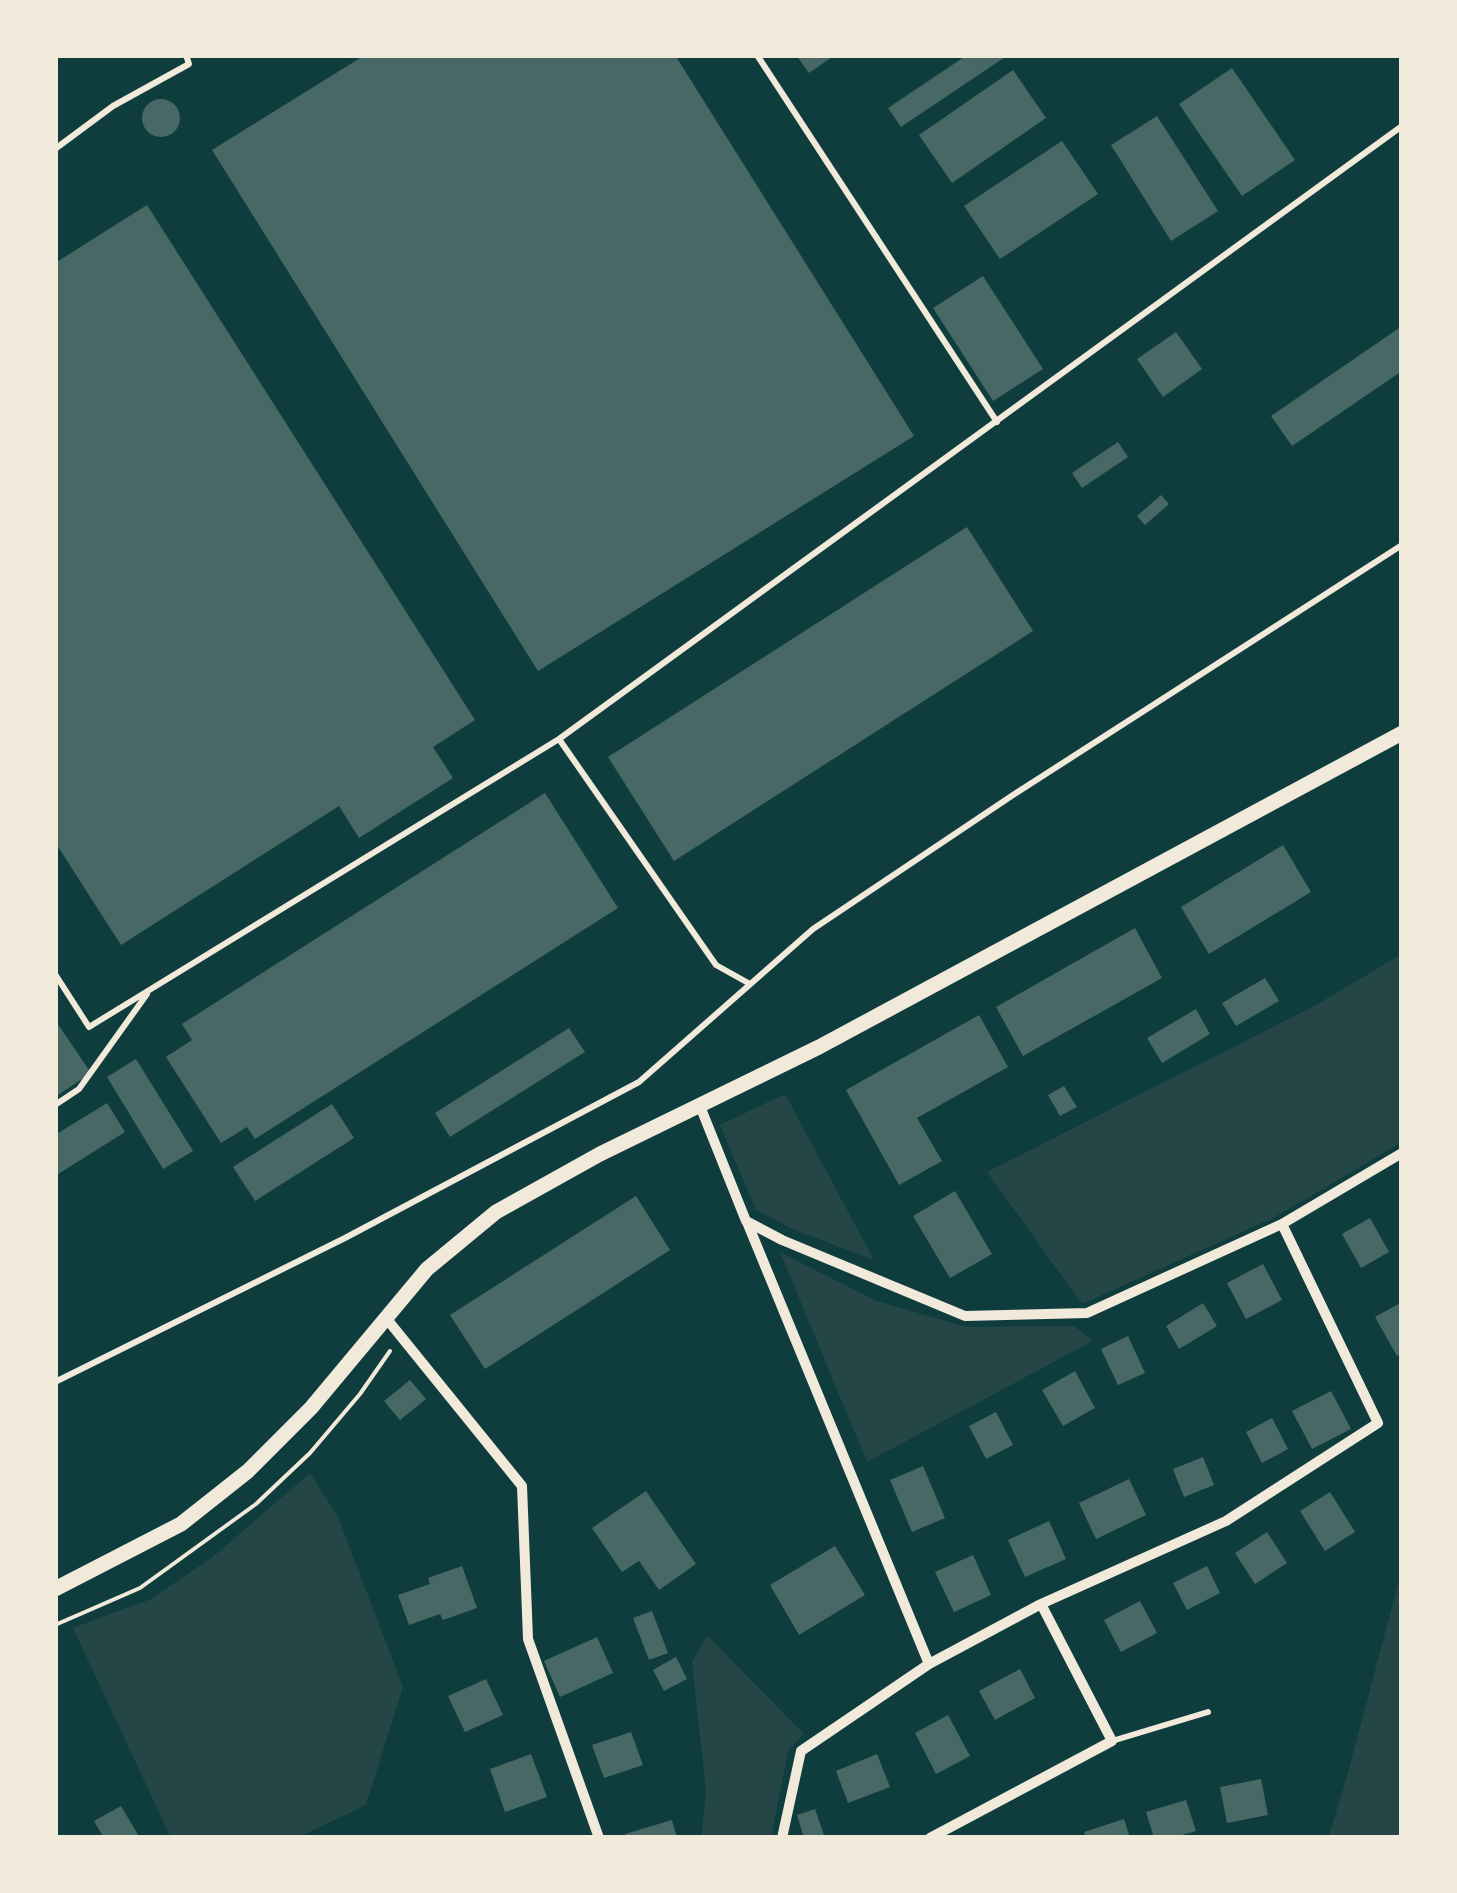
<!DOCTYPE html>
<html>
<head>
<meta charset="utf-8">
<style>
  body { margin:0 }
  #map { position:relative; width:1457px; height:1893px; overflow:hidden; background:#0f3d3e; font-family:Roboto,sans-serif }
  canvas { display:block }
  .frame { position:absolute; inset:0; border:58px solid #f1e9da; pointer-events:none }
</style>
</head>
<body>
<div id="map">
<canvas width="1457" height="1893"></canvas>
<div class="frame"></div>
</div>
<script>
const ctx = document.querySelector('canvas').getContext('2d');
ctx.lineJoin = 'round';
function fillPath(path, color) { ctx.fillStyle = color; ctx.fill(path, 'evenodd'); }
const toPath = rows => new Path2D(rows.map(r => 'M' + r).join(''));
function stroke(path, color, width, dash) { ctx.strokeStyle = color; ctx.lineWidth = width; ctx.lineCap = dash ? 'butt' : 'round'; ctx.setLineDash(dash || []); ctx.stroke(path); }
const green = toPath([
  [1402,954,1402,1142,1275,1217,1082,1304,987,1172,1316,1005],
  [785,1094,874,1260,792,1229,756,1210,720,1125],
  [780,1252,874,1300,966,1327,1074,1326,1093,1341,867,1462],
  [310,1473,338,1517,403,1687,366,1805,297,1838,171,1838,73,1628,151,1599,214,1556],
  [1402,1569,1402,1838,1328,1838,1346,1780],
  [707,1635,803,1733,788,1752,771,1838,701,1838,706,1792,692,1662]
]);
const building = toPath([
  [365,55,675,55,914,436,538,671,212,150],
  [796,55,835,55,809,73],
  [967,55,1008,55,901,127,888,108],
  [1232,68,1295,160,1242,196,1179,104],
  [1013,70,1046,118,952,183,919,135],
  '142 118a19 19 0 1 1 38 0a19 19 0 1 1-38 0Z',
  [1157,116,1218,211,1171,241,1111,145],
  [1062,141,1098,194,1000,259,964,206],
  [147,205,475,720,433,747,453,778,359,838,339,806,121,945,55,842,55,263],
  [983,276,1043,369,993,401,933,308],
  [1402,326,1402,371,1292,446,1271,416],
  [1176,332,1202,369,1163,397,1137,359],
  [1118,442,1128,457,1082,488,1072,473],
  [1161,495,1169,504,1145,525,1137,516],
  [967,527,1033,631,674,861,608,757],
  [545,793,618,908,255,1139,247,1127,221,1143,166,1057,192,1040,182,1024],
  [1283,845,1311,892,1209,954,1181,907],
  [1135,928,1162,978,1023,1056,996,1007],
  [1265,978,1279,1001,1236,1026,1222,1003],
  [1196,1009,1210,1034,1162,1063,1147,1038],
  [979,1015,1008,1067,917,1118,942,1161,899,1185,846,1090],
  [55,1020,91,1073,55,1097],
  [569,1028,585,1052,450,1137,435,1113],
  [136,1059,193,1151,163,1169,107,1077],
  [1064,1086,1077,1107,1060,1116,1048,1095],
  [107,1103,125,1132,55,1176,55,1135],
  [332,1104,354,1138,255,1201,233,1167],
  [955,1191,992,1254,950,1278,913,1216],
  [636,1196,670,1250,485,1369,450,1315],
  [1370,1218,1389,1252,1361,1268,1342,1234],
  [1263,1264,1282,1300,1246,1319,1227,1283],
  [1402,1302,1402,1353,1397,1356,1375,1317],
  [1203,1303,1217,1326,1179,1349,1166,1326],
  [1128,1336,1145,1373,1118,1385,1101,1349],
  [1075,1371,1095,1408,1063,1426,1042,1390],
  [410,1380,426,1399,400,1420,384,1401],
  [1331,1391,1351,1429,1312,1449,1292,1411],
  [996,1412,1013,1445,986,1459,969,1426],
  [1272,1418,1288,1449,1262,1463,1246,1432],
  [1203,1457,1214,1485,1184,1497,1173,1469],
  [923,1466,945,1518,912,1532,890,1480],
  [1129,1479,1146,1515,1096,1539,1079,1503],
  [646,1491,696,1564,659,1590,639,1561,622,1572,592,1528],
  [1330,1492,1355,1532,1325,1551,1300,1511],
  [1049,1521,1066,1559,1025,1577,1008,1540],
  [1267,1532,1287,1563,1255,1584,1235,1553],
  [835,1546,865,1595,799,1635,770,1585],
  [973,1555,991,1595,954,1612,935,1572],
  [462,1566,477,1608,443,1620,440,1614,409,1625,398,1595,430,1584,428,1578],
  [1207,1566,1220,1593,1187,1610,1173,1583],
  [1140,1601,1157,1633,1121,1652,1104,1620],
  [652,1611,668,1653,649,1660,633,1618],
  [597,1637,613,1673,560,1697,544,1661],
  [676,1657,687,1679,664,1691,653,1670],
  [1020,1669,1035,1698,995,1720,979,1691],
  [486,1679,503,1715,465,1732,448,1696],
  [948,1715,970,1756,936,1774,915,1733],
  [631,1732,643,1765,604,1778,592,1745],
  [531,1754,547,1797,505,1812,490,1769],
  [877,1754,890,1787,848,1803,836,1771],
  [1261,1779,1268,1815,1227,1823,1220,1787],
  [1186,1800,1196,1831,1172,1838,1154,1838,1146,1812],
  [121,1806,140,1838,104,1838,94,1821],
  [815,1809,825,1838,804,1838,797,1815],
  [1124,1819,1130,1838,1086,1838,1084,1832],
  [672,1820,677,1838,626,1838,625,1834]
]);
const path = toPath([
  [55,1625,140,1588,256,1504,310,1453,360,1394,390,1351]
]);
const service = toPath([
  [757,55,997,422],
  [55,149,113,106,189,64,186,55],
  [559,739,1402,126],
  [55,974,89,1027,559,739,716,965,750,984],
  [55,1105,79,1089,147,994],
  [55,1382,345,1238,639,1082,813,929,1013,795,1402,545],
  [1112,1741,1208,1712]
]);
const minor = toPath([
  [700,1106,746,1221,782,1240,965,1316,1087,1313,1282,1224,1402,1153],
  [747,1222,929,1664],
  [386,1318,522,1486,528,1639,599,1838],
  [782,1838,801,1751,929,1664,1041,1604,1226,1521,1378,1423,1282,1224],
  [930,1838,1112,1741,1041,1604]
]);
const tertiary = toPath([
  [55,1589,181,1524,248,1471,311,1408,427,1269,496,1212,600,1154,819,1047,1402,733]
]);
fillPath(green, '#244646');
fillPath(building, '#486865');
stroke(path, '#f1e9da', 4);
stroke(service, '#f1e9da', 6);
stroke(minor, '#f1e9da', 10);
stroke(tertiary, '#f1e9da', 15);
</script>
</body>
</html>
